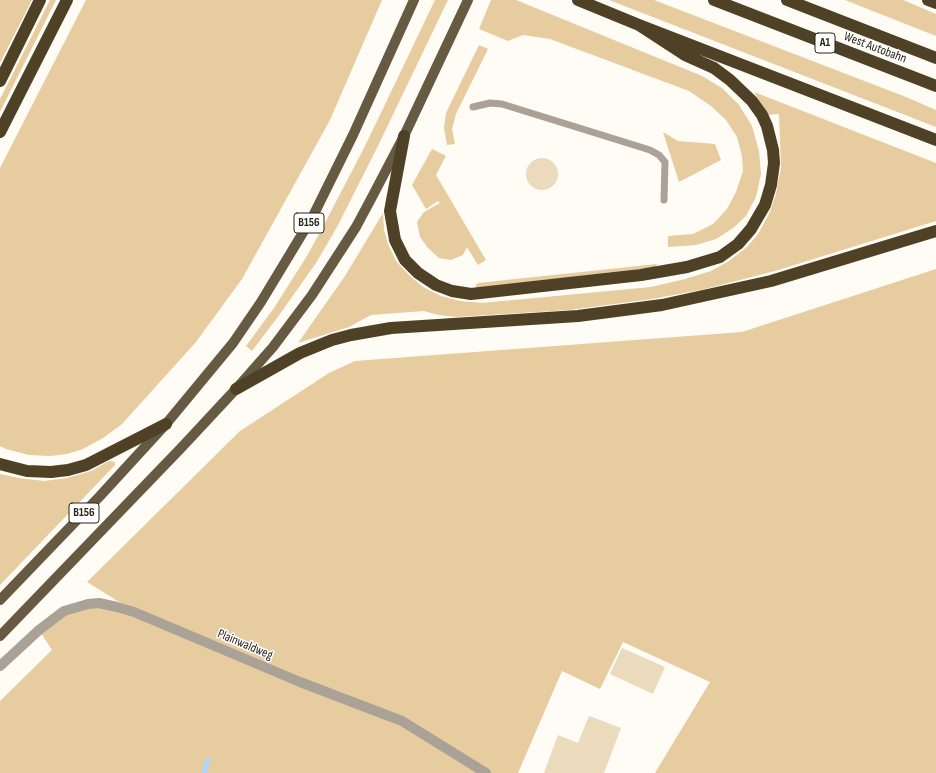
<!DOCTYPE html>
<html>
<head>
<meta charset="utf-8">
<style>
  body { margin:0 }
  canvas { display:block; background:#fffbf5 }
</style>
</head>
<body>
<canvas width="936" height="773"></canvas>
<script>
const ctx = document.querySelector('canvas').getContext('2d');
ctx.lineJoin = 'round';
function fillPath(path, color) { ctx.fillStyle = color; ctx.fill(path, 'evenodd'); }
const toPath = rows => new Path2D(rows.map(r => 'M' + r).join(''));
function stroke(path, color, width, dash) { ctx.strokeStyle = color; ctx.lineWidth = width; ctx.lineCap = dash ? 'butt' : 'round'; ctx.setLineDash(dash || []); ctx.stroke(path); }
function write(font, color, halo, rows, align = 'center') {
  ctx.font = font + ' "Sofia Sans Condensed",sans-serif'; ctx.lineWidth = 3; ctx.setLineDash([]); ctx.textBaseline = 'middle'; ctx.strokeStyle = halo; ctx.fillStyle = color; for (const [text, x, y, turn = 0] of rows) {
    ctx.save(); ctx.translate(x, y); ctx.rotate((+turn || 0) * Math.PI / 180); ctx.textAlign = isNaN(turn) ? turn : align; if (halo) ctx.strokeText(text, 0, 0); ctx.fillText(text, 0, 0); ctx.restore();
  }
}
const green = toPath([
  [0,0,32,0,0,63],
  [50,0,56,0,0,112,0,99],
  [86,0,382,0,330,120,242,279,196,342,122,424,103,438,83,449,67,454,50,456,29,455,6,449,0,446,0,168],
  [435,0,448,0,376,150,337,227,316,263,280,314,252,351,246,346,274,308,307,256,326,221,366,144],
  [491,0,516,0,702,76,722,88,739,105,752,126,759,151,761,174,756,197,746,216,733,228,716,239,696,245,668,247,668,236,693,234,713,224,727,209,736,192,743,171,742,156,737,137,726,120,711,106,689,91,550,39,523,35,508,41,479,29],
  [609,0,654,0,906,97,936,110,936,127],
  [845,0,903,0,936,14,936,36],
  [479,45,488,49,456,114,452,129,455,144,447,145,444,128,446,113],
  [754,92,936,163,936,221,775,271,701,290,652,299,569,310,456,317,438,315,424,311,371,315,349,327,298,343,345,276,383,213,384,230,388,244,396,261,409,275,423,287,441,296,460,301,482,303,651,287,685,279,711,271,729,261,747,247,758,234,769,214,776,194,781,167,779,114,767,115,761,103],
  [663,132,678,141,715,144,721,160,679,182],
  [432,149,446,156,436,175,486,260,478,265,467,247,463,255,451,260,439,258,428,248,420,237,417,222,424,212,440,203,438,201,426,209,412,185],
  [657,264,656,267,477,288,475,286,478,283],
  [936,269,936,773,655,773,710,682,623,642,600,689,562,671,518,773,0,773,0,701,52,650,39,630,76,606,132,610,87,582,240,431,329,373,355,361,742,332],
  [109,461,115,462,115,465,0,585,0,474,19,478,44,481,67,478,91,471]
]);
const stream = toPath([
  [204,773,208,760]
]);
const building = toPath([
  '526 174a16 16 0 1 1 32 0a16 16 0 1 1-32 0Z',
  [622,648,665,667,653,694,610,674],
  [589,716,621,728,604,773,544,773,558,735,578,743]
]);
const lane = toPath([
  [473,107,490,103,502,104,650,150,659,155,665,162,664,200]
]);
const street = toPath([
  [0,666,39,630,64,611,88,604,99,603,117,607,134,612,300,682,402,721,486,773]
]);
const primary = toPath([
  [0,600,100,496,166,424,233,343,261,302,313,216,353,135,414,0],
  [0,636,182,447,236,389,273,347,312,295,356,227,371,199,404,136,468,0]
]);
const highway = toPath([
  [578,0,639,25,936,140],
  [714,0,936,86],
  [787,0,936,58],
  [928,0,936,3],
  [0,81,40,0],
  [0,132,67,0],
  [404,136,390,211,395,240,405,260,418,273,436,285,452,291,471,294,641,275,687,267,720,257,738,244,751,229,765,205,771,185,774,163,773,150,767,126,762,115,752,101,730,80,714,68,685,55,639,25],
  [236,389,300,353,332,340,351,335,391,328,578,316,662,305,771,281,936,231],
  [0,464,27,471,51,472,68,470,86,465,166,424]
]);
const shields = [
  [825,43,20],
  [309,223,30],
  [84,513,30]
];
const shieldNames = [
  ["A1",825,43],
  ["B156",309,223],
  ["B156",84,513]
];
const streetNames = [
  ["West Autobahn",875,48,21],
  ["Plainwaldweg",245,645,23]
];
fillPath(green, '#e6cc9f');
stroke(stream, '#acd6fb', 5);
fillPath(building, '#ebdabb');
stroke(lane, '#aaa296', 7);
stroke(street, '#aaa296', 10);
stroke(primary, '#675a43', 10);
stroke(highway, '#4f4126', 12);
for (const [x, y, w] of shields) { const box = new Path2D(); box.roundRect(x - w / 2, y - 10, w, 20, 3); ctx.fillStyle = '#fff'; ctx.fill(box); stroke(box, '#2b2519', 1); }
write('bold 12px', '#2b2519', null, shieldNames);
write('13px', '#2b2519', '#fff', streetNames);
</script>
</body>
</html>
